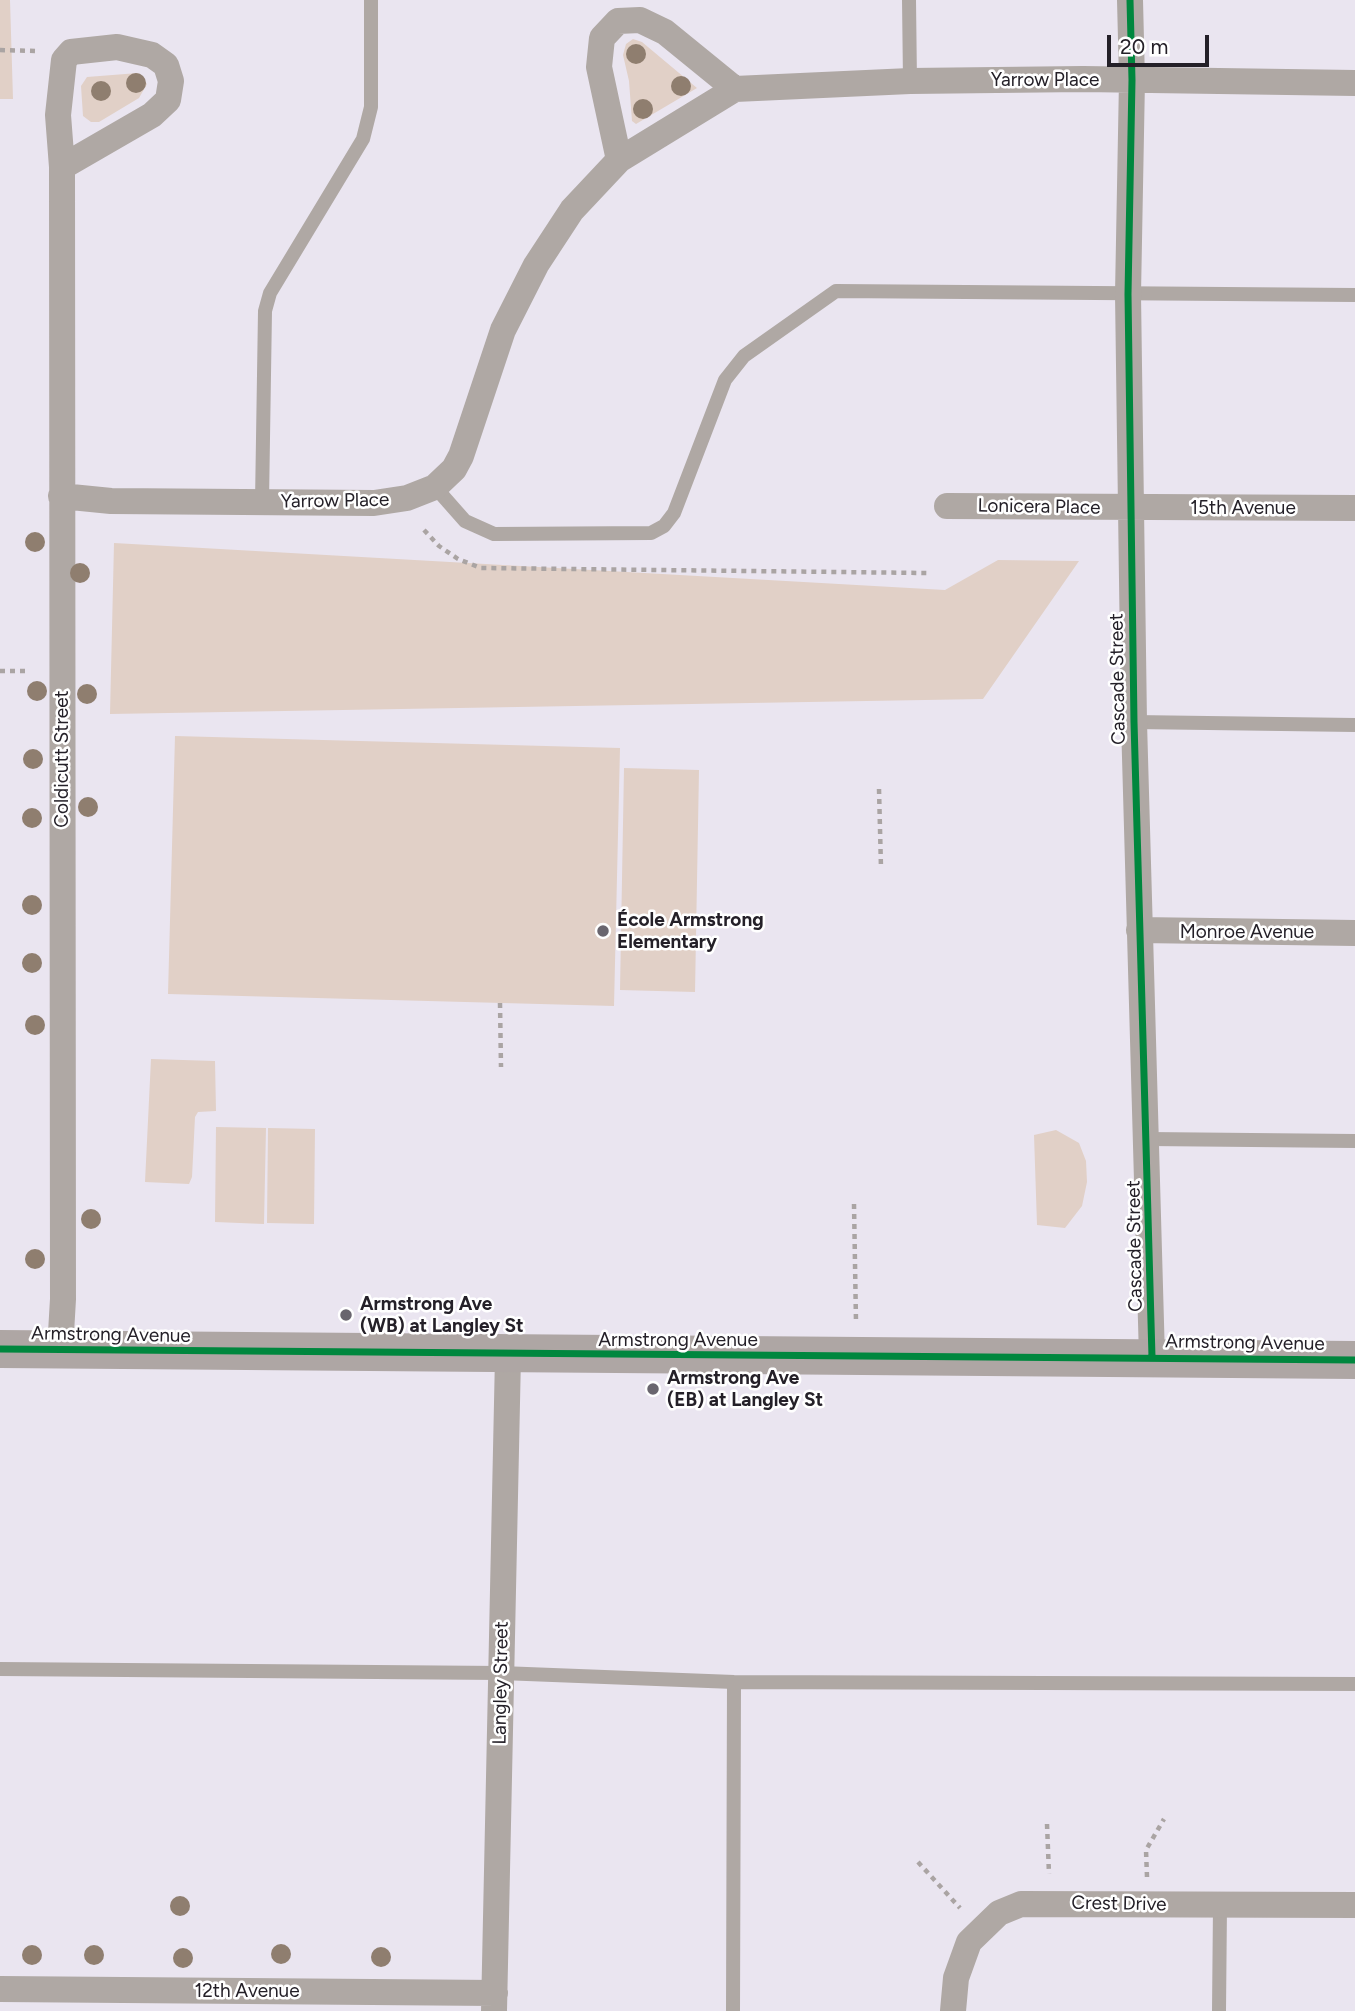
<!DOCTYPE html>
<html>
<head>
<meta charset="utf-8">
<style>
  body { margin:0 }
  #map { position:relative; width:1355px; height:2011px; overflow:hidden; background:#eae5f0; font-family:Figtree,sans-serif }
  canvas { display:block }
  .scale { position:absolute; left:1107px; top:35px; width:102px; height:32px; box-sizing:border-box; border:4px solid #242028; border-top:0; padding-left:9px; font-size:21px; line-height:24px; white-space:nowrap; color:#242028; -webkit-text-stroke:5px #fff; paint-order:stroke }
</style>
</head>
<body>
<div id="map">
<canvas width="1355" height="2011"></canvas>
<div class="scale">20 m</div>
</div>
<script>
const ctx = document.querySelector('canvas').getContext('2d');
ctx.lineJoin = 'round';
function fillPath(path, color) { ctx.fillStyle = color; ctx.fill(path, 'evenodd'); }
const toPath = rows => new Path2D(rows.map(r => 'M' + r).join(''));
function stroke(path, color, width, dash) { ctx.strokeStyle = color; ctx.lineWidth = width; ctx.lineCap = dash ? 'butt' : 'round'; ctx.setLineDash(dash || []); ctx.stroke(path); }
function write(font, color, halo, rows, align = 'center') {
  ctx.font = font + ' Figtree,sans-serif'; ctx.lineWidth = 5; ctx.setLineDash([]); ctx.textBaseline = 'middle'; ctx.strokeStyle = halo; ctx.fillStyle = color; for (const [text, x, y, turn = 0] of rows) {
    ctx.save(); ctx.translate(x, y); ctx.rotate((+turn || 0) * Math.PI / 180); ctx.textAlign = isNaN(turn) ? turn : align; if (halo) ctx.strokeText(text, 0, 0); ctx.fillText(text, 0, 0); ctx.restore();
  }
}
const green = toPath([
  [0,0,10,0,13,99,0,99],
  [633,39,642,42,697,88,636,124,632,121,629,81,623,55,626,44],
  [138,73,147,84,139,98,99,122,91,122,83,116,81,86,87,77],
  [114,543,945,590,998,560,1079,561,983,699,110,714],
  [175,736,620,748,614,1006,168,994],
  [624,768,699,770,695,992,620,990],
  [151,1059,215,1061,216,1111,198,1112,195,1117,192,1177,189,1184,145,1182],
  [216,1127,266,1128,264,1224,215,1222],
  [268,1128,315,1129,314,1224,267,1223],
  [1056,1130,1079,1143,1086,1161,1087,1182,1082,1206,1065,1228,1037,1225,1034,1135]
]);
const path = toPath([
  [0,50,38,51],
  [424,530,439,546,458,559,481,568,927,573],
  [0,671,27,671],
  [879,789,881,868],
  [500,1003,501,1067],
  [854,1204,856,1322],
  [1047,1824,1049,1874],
  [918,1862,960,1908],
  [1147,1877,1146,1850,1164,1819]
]);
const lane = toPath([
  [909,0,910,81],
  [435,487,465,521,494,534,651,533,664,526,674,513,725,380,744,356,836,291,1355,295],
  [262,502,265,311,270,293,363,139,371,107,371,0],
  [1134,722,1355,725],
  [1148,1139,1355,1141],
  [0,1669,501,1673,734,1682,1355,1684],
  [733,2011,734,1682],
  [1219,2011,1220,1906]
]);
const street = toPath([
  [1130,0,1132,80,1128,294,1134,722,1152,1357],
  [619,160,599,67,602,38,618,21,640,20,665,32,735,89],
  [61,496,111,501,374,503,407,498,435,487,454,469,461,456,503,330,536,265,572,210,619,160,735,89,910,81,1083,79,1355,83],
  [947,506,1355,508],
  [1139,930,1355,933],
  [60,1350,63,1299,62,167,58,115,64,60,71,52,117,47,152,55,166,65,171,81,168,100,152,115,62,167],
  [0,1989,495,1993],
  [494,2011,508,1356],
  [953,2011,956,1978,969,1942,999,1913,1021,1904,1355,1905]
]);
const secondary = toPath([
  [0,1349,1355,1360]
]);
const cycleway = toPath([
  [1130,0,1132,80,1128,294,1134,722,1152,1357],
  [0,1349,1355,1360]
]);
const trees = [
  [636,54],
  [136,83],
  [681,86],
  [101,91],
  [643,109],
  [35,542],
  [80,573],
  [37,691],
  [87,694],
  [33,759],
  [88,807],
  [32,818],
  [32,905],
  [32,963],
  [35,1025],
  [91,1219],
  [35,1259],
  [180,1906],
  [281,1954],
  [32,1955],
  [94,1955],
  [381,1957],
  [183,1958]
];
const markers = [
  [603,931,7,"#69656e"],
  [346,1315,7,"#69656e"],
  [653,1389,7,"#69656e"]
];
const streetNames = [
  ["Yarrow Place",1045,80],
  ["Yarrow Place",335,501,-1],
  ["Lonicera Place",1039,507,1],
  ["15th Avenue",1243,508],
  ["Cascade Street",1118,679,-91],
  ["Coldicutt Street",62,759,-90],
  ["Monroe Avenue",1247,932],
  ["Cascade Street",1135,1246,-91],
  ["Armstrong Avenue",111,1335,1],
  ["Armstrong Avenue",678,1340],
  ["Armstrong Avenue",1245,1343,1],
  ["Langley Street",501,1683,-89],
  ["Crest Drive",1119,1904,1],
  ["12th Avenue",247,1991]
];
const poiNames = [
  ["École Armstrong",617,920],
  ["Elementary",617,942],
  ["Armstrong Ave",360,1304],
  ["(WB) at Langley St",360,1326],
  ["Armstrong Ave",667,1378],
  ["(EB) at Langley St",667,1400]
];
fillPath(green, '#e1d0c7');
stroke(path, '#aaa4a3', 4.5, [5, 5]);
stroke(lane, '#afa8a4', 14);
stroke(street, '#afa8a4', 26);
stroke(secondary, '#aea6a4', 38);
stroke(cycleway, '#00873e', 7);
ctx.fillStyle = '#8f7e6f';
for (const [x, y] of trees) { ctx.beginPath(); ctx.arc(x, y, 10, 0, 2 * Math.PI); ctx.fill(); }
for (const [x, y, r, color] of markers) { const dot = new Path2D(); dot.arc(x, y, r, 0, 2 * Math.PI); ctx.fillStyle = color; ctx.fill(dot); stroke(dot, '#fff', 2.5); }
write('19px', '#242028', '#fff', streetNames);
write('bold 19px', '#242028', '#fff', poiNames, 'left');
</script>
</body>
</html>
